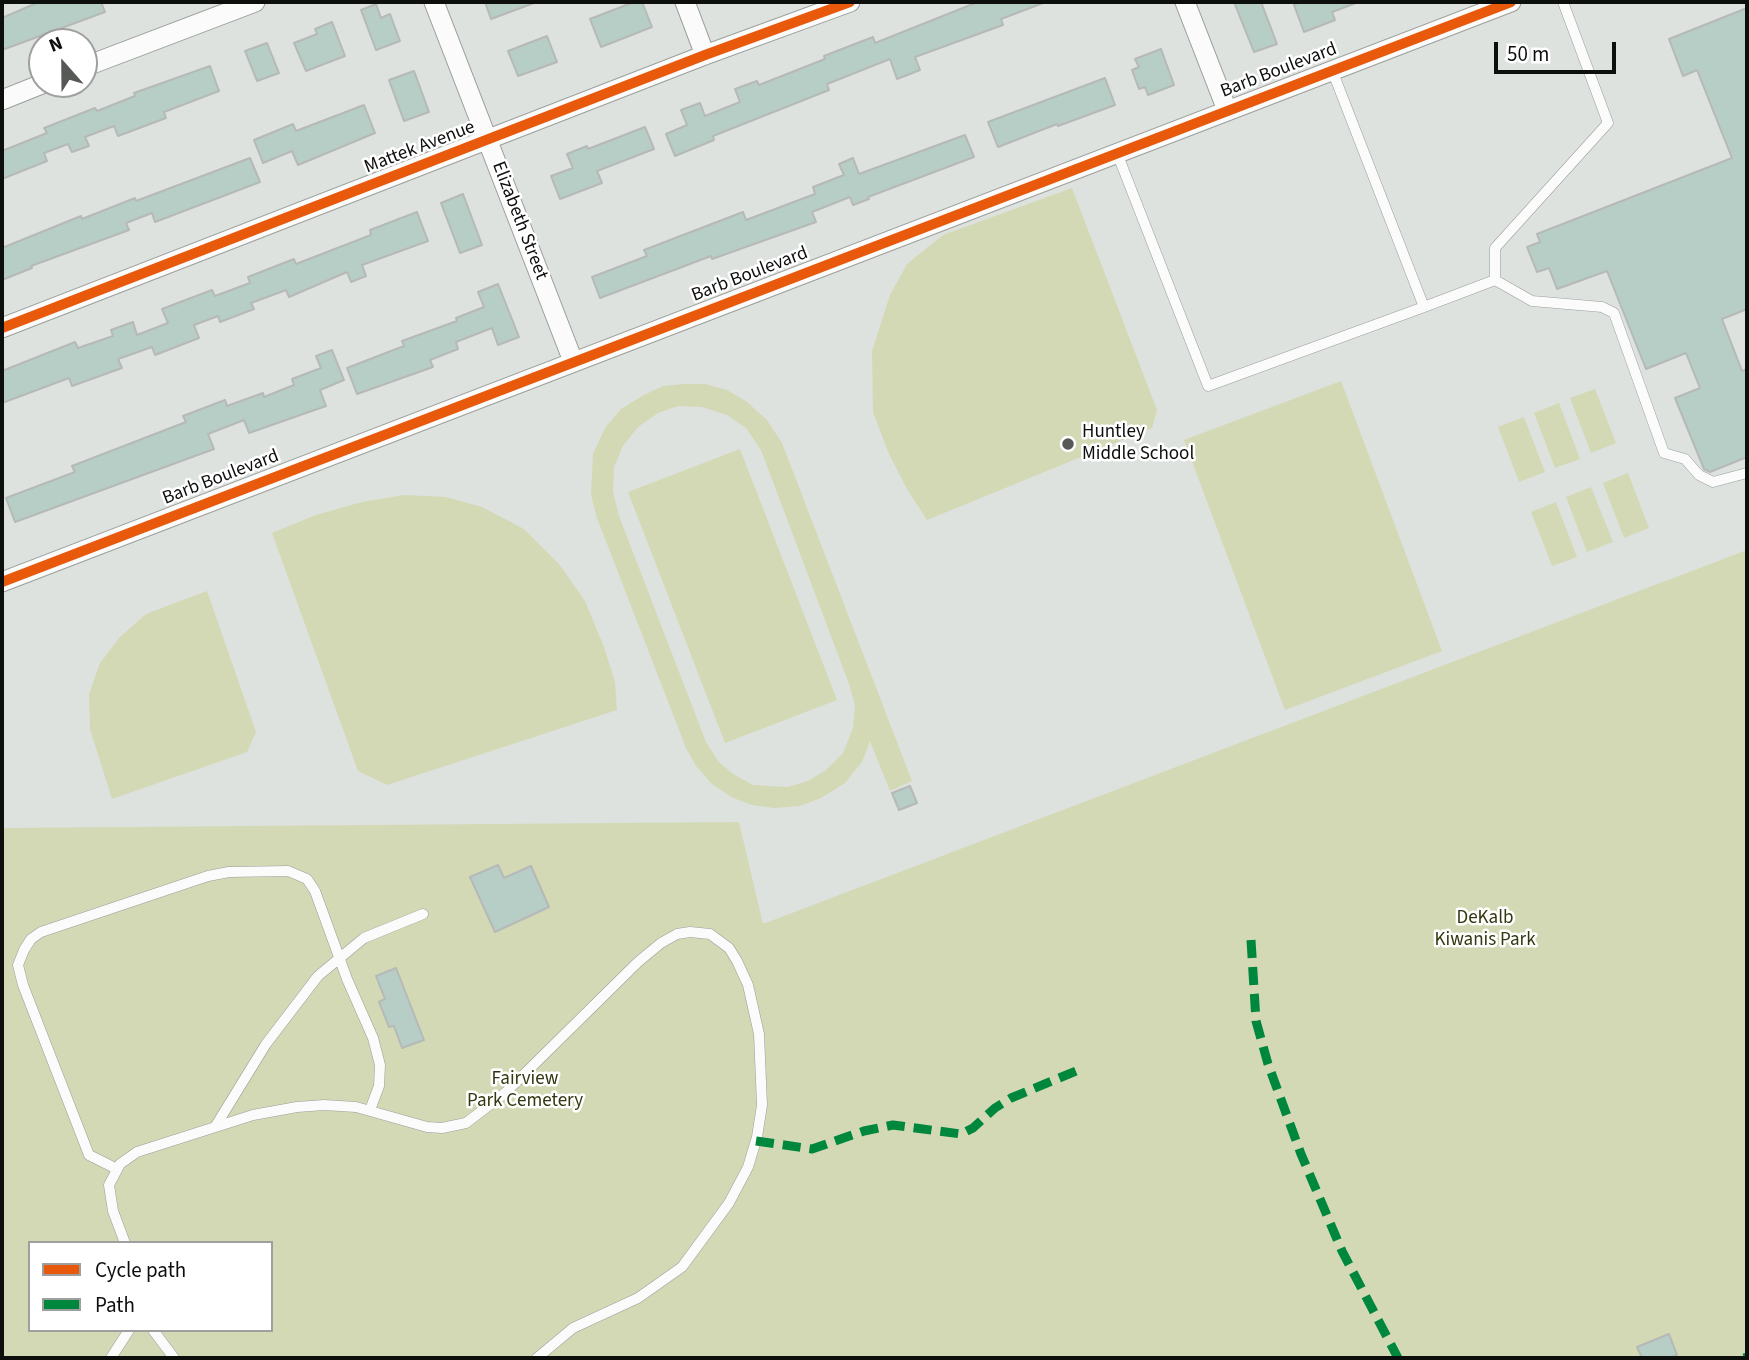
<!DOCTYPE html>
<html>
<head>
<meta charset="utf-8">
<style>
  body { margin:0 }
  #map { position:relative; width:1749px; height:1360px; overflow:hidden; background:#dde2de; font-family:"Source Sans 3",sans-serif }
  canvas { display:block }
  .frame { position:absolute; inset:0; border:4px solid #0d0f0d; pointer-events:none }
  .legend { position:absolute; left:28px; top:1241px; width:245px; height:91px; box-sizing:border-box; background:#fff; border:2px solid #9e9f9e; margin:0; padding:9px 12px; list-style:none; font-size:21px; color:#0d0f0d }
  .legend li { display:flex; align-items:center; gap:14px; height:35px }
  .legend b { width:35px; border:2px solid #9e9f9e }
  .north { position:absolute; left:28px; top:28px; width:70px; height:70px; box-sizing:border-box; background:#fff; border:2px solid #9e9f9e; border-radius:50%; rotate:339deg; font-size:19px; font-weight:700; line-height:28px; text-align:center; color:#0d0f0d }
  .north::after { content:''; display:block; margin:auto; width:24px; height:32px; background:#565956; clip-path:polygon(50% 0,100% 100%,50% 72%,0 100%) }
  .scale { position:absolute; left:1494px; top:42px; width:122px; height:32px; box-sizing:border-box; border:4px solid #0d0f0d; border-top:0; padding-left:9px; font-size:21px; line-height:24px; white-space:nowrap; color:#0d0f0d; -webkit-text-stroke:5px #fff; paint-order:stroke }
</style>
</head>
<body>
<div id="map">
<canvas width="1749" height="1360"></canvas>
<div class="frame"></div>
<ul class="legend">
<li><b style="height:9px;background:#e8590c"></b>Cycle path</li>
<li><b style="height:9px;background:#00873e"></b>Path</li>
</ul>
<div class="north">N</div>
<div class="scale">50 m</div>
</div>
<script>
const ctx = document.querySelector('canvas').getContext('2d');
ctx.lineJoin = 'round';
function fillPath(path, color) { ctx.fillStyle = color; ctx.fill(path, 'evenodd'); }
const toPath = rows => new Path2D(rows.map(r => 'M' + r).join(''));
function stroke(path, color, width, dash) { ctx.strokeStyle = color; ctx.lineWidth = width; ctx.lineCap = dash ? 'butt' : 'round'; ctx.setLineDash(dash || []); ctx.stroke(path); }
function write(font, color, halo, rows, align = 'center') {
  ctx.font = font + ' "Source Sans 3",sans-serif'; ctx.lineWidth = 5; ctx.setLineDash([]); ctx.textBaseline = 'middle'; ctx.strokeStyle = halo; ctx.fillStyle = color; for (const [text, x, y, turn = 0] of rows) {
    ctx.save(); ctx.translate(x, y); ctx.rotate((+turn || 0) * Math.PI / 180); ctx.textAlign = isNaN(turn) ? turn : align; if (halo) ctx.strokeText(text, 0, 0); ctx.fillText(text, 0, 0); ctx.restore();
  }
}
const green = toPath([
  [1072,188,1157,410,1152,428,927,520,907,489,889,454,873,412,872,351,890,295,907,264,943,235],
  [1341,381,1442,651,1285,710,1184,440],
  [685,384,705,384,727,390,747,402,767,420,782,443,912,781,890,791,870,741,862,762,845,783,821,798,800,806,774,808,752,805,731,797,712,784,696,766,686,748,597,518,591,495,593,454,605,428,621,409,642,396,663,386],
  [678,406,702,407,727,415,746,428,761,450,849,684,855,705,853,728,843,753,826,770,808,781,788,787,753,785,733,774,718,761,706,742,619,516,613,492,614,467,623,446,638,427,658,413],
  [1595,389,1616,443,1591,453,1570,398],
  [1559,403,1580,459,1555,468,1534,413],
  [1524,417,1545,472,1519,482,1498,427],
  [740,449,837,700,725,743,628,492],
  [1628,473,1649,528,1624,538,1603,483],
  [1591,487,1613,542,1587,552,1566,497],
  [404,495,446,497,482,507,524,529,559,564,585,601,604,647,615,682,617,710,387,785,358,771,272,533,316,515,362,502],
  [1556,502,1577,557,1552,566,1531,512],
  [1747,550,1747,1358,2,1358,2,828,739,822,763,924],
  [30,1243,271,1243,271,1330,30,1330],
  [207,591,256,732,247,752,112,799,90,729,89,694,100,663,120,637,146,614]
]);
const building = toPath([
  [39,2,101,2,105,12,2,50,2,18,39,2],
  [485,2,534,2,534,3,491,19,485,2],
  [634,2,642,2,652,27,601,47,590,19,634,2],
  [978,2,1043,3,1001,19,1003,25,915,57,920,70,897,79,890,59,827,84,829,90,713,136,714,140,675,156,666,134,687,125,681,110,700,103,705,116,740,102,735,89,757,81,759,85,825,59,824,56,873,37,875,43,978,2],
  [1234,2,1261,2,1277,44,1254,52,1234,2],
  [1301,2,1356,2,1356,3,1332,12,1335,20,1304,32,1294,5,1301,2],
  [376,4,381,18,390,14,400,41,376,50,361,10,376,4],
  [1747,8,1747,309,1722,319,1742,371,1747,369,1747,457,1710,472,1704,469,1675,398,1700,388,1686,353,1646,369,1607,271,1557,289,1549,268,1537,272,1527,247,1540,242,1537,234,1732,158,1697,70,1683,76,1669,39,1747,8],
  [332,22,345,56,306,71,294,43,317,34,315,29,332,22],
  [547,36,557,62,518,76,508,51,547,36],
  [267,43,279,73,257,81,245,51,267,43],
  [1161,49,1174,85,1148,95,1145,87,1139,89,1132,70,1139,67,1135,59,1161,49],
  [210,66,219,91,164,112,166,118,118,136,114,126,85,137,89,146,72,152,68,144,44,153,47,161,2,179,2,151,47,133,44,128,95,108,97,111,135,96,134,93,210,66],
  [414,71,429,112,404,121,389,80,414,71],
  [1105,78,1115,105,1058,126,1057,124,998,147,988,122,1105,78],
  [364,105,375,133,298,165,292,151,263,163,254,140,293,124,296,131,364,105],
  [645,127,654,149,597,171,602,183,560,199,551,176,573,168,567,154,587,146,588,149,645,127],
  [965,135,974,157,868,197,869,199,853,205,850,197,812,212,816,222,712,259,711,256,600,298,592,277,647,256,644,250,743,212,746,220,815,194,813,187,844,175,839,164,853,158,859,174,965,135],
  [250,158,260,182,155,222,152,213,126,223,129,230,31,266,32,268,2,280,2,248,81,216,82,219,135,198,136,201,250,158],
  [463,194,482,245,460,253,441,203,463,194],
  [417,212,428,241,362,265,366,276,351,282,347,272,289,297,286,290,251,303,254,309,220,322,218,316,194,325,199,338,155,355,152,347,118,359,122,368,72,386,69,378,2,403,2,371,75,342,78,348,113,336,111,330,133,322,137,335,168,323,162,309,212,290,215,296,250,283,248,277,294,259,296,264,371,235,370,230,417,212],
  [498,284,519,337,498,345,492,328,456,342,458,349,430,360,433,367,357,394,347,368,404,346,402,341,457,321,456,318,484,307,478,292,498,284],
  [332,350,344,380,320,390,326,406,249,433,244,420,208,434,214,449,15,522,6,498,75,472,72,466,186,422,183,416,225,400,227,406,263,393,264,397,294,385,292,379,321,368,316,356,332,350],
  [910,786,917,803,899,810,892,793,910,786],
  [498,865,504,878,531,866,549,907,495,932,470,877,498,865],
  [396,968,424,1040,402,1048,394,1026,389,1027,379,1002,385,999,376,976,396,968],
  [1669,1334,1677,1355,1669,1358,1642,1358,1637,1347,1669,1334]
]);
const service = toPath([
  [1332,70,1424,307,1495,280,1495,248,1608,123,1563,2],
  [1117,153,1208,386,1424,307],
  [1495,280,1532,301,1602,307,1614,313,1664,453,1685,459,1699,475,1713,482,1747,473],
  [215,1127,266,1044,318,976,364,938,423,914],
  [117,1169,89,1155,23,985,18,965,24,950,31,939,41,932,208,876,229,872,288,871,307,879,315,891,347,979,373,1038,380,1065,379,1086,370,1110],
  [125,1243,113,1211,109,1185,120,1164,137,1152,253,1115,297,1107,324,1105,356,1107,427,1127,442,1128,466,1123,505,1093,638,962,661,943,677,934,690,932,710,934,729,948,737,961,748,985,759,1034,762,1105,757,1137,748,1167,729,1203,682,1267,638,1298,573,1328,537,1358],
  [153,1330,174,1358],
  [111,1358,129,1330]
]);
const minor = toPath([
  [434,2,573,361],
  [685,2,705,55],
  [1185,2,1227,110],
  [84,67,255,2],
  [2,100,42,84],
  [2,328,705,55,850,2],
  [2,582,1511,2]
]);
const quiet = toPath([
  [1251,940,1256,1021,1268,1064,1301,1154,1342,1251,1398,1358],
  [756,1141,812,1149,864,1131,893,1125,961,1134,973,1128,995,1108,1011,1098,1076,1071],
  [1744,1358,1747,1357]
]);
const cycleway = toPath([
  [2,328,705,55,850,2],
  [2,582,1511,2]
]);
const markers = [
  [1068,444,7,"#565956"]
];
const streetNames = [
  ["Barb Boulevard",1279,71,-21],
  ["Mattek Avenue",420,148,-21],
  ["Elizabeth Street",519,221,69],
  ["Barb Boulevard",750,275,-21],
  ["Barb Boulevard",221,478,-21]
];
const poiNames = [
  ["Huntley",1082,433],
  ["Middle School",1082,455]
];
const parkNames = [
  ["DeKalb",1485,919],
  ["Kiwanis Park",1485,941],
  ["Fairview",525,1080],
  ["Park Cemetery",525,1102]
];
fillPath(green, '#d3d9b4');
fillPath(building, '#b6cec5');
stroke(building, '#b6b9b7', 2);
stroke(service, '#9b9e9b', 11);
stroke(minor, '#9b9e9b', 21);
stroke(service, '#fafbfa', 10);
stroke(minor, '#fafbfa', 19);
stroke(quiet, '#00873e', 9, [18, 9]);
stroke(cycleway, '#e8590c', 10);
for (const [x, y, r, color] of markers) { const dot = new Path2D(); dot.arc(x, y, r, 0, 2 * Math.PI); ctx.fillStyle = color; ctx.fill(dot); stroke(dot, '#fff', 2.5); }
write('19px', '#0d0f0d', '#fff', streetNames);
write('19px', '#0d0f0d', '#fff', poiNames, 'left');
write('19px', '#34370f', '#fff', parkNames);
</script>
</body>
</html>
